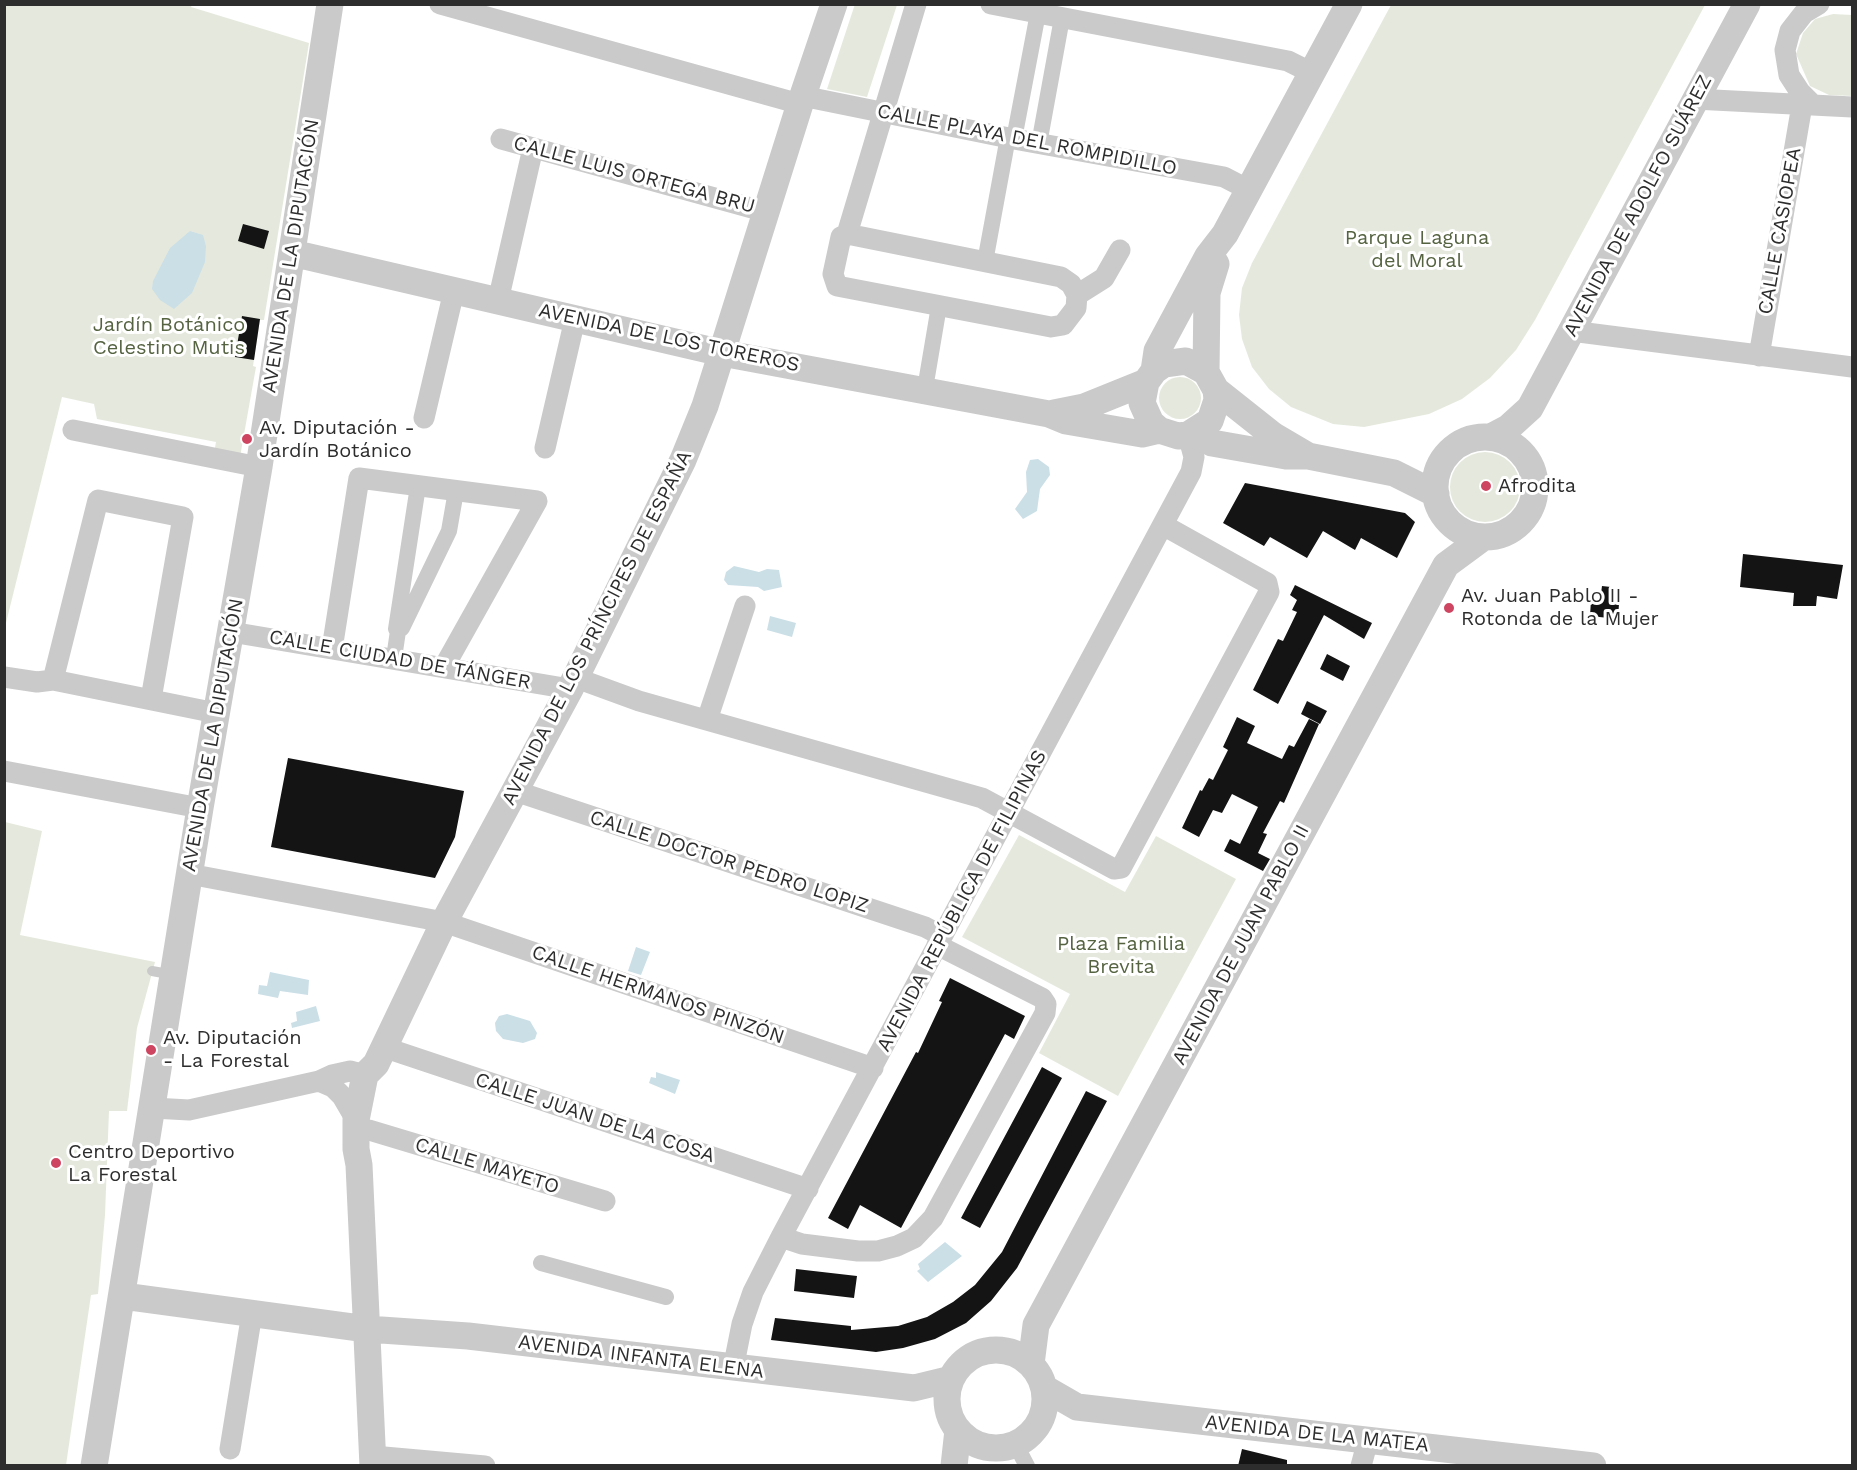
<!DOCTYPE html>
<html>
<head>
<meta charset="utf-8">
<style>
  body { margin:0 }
  #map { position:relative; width:1857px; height:1470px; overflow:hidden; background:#fff; font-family:"Work Sans",sans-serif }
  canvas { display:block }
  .frame { position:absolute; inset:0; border:6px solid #2d2d2d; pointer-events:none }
</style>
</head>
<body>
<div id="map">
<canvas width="1857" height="1470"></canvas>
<div class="frame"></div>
</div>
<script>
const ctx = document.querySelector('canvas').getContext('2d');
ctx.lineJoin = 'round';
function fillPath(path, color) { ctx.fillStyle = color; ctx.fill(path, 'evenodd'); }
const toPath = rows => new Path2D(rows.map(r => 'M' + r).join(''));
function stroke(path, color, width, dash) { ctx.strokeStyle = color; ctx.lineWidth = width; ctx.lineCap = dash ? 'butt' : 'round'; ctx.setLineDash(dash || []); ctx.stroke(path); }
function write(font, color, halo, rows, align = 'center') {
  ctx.font = font + ' "Work Sans",sans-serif'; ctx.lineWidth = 6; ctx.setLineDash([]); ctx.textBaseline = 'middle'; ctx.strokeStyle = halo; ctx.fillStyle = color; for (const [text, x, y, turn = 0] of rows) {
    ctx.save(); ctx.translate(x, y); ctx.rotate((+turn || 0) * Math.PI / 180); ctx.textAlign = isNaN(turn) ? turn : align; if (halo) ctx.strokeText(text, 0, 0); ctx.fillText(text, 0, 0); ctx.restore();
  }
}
const green = toPath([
  [855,4,897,5,867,97,827,89],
  [5,5,192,5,191,7,309,43,264,320,260,320,253,366,256,367,240,457,214,453,216,442,97,419,94,404,62,397,5,627],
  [1391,5,1705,5,1535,320,1516,350,1490,378,1462,399,1429,414,1364,427,1333,424,1291,407,1269,389,1252,367,1242,339,1239,315,1242,288,1252,263],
  [1833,14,1852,15,1852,96,1829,95,1810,86,1796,54,1803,33,1815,19],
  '1159 398a21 21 0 1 1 42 0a21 21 0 1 1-42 0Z',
  '1450 487a35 35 0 1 1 70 0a35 35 0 1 1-70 0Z',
  [5,822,42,831,20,935,155,962,137,1028,127,1111,109,1111,105,1215,98,1294,91,1295,66,1465,5,1466],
  [1019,835,1125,892,1156,836,1236,879,1118,1096,1039,1053,1070,994,962,937]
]);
const water = toPath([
  [190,231,203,235,206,246,205,262,192,293,174,309,160,300,152,289,153,281,170,248],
  [1038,459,1049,467,1050,475,1040,489,1037,511,1023,519,1015,509,1027,492,1026,472,1030,460],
  [734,566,759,572,767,569,779,570,782,587,764,591,758,587,728,585,724,580,726,572],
  [770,616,796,623,792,637,767,630],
  [636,947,650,952,641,975,628,971],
  [270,972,309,980,308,995,280,991,278,998,258,994,259,985,267,986],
  [316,1006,320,1021,292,1028,291,1023,297,1021,296,1012],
  [507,1014,530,1021,537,1033,535,1039,523,1043,503,1039,496,1031,495,1023,499,1016],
  [656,1072,680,1080,675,1094,649,1083,651,1077,656,1078],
  [945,1242,962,1256,928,1282,917,1271,920,1269,918,1264]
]);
const building = toPath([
  [243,224,269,231,264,249,238,241],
  [242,316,260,319,254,360,235,357],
  [1245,483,1405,513,1415,522,1397,558,1361,538,1355,550,1323,531,1307,558,1270,537,1264,546,1223,523],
  [1743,554,1843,565,1837,599,1817,596,1816,606,1793,606,1794,593,1740,587],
  [1295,585,1372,623,1364,639,1324,615,1278,704,1253,690,1278,639,1283,641,1297,612,1292,610,1297,600,1290,595],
  [1602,586,1620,588,1618,619,1590,616,1591,600,1600,601],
  [1327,654,1350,666,1343,681,1320,669],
  [1307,701,1327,711,1320,724,1301,714],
  [1237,717,1255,726,1247,743,1282,759,1289,745,1294,747,1309,719,1319,724,1284,803,1280,801,1263,833,1267,834,1258,853,1270,859,1263,871,1224,851,1230,839,1240,844,1258,807,1232,794,1222,813,1213,810,1199,837,1182,828,1200,790,1202,791,1209,778,1213,780,1228,750,1223,747],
  [288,758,464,791,455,837,435,878,271,847],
  [950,978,1025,1016,1014,1039,1005,1034,901,1228,860,1205,848,1229,828,1218,916,1052,918,1053,942,1002,939,1001],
  [1042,1067,1062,1078,980,1228,961,1218],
  [1086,1091,1107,1101,1017,1268,991,1301,966,1323,935,1339,903,1348,876,1352,771,1340,775,1318,851,1326,851,1330,898,1326,927,1317,953,1302,975,1285,1002,1252],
  [796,1269,857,1276,854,1298,794,1291],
  [1242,1449,1287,1460,1287,1466,1238,1466]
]);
const service = toPath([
  [152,971,174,975]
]);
const pedestrian = toPath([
  [1014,139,1038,13],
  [1039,144,1062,18],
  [985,262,1008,137],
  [927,377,939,306],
  [396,629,418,486],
  [394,658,398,631,402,628,449,531,456,491],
  [541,1263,666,1297],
  [1016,1445,1027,1466]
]);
const minor = toPath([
  [440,4,800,104],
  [991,4,1288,61,1312,73],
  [802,96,1014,139,1224,177,1249,190],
  [1694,99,1852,107],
  [1813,105,1800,92,1789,75,1785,50,1790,31,1804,13,1819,4],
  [501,139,766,212],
  [847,234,1061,277,1071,284,1077,295,1076,308,1063,325,1051,327,837,286,833,274,841,237,847,234],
  [847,234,916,4],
  [1077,295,1104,278,1120,250],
  [498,301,533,148],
  [1571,331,1852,367],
  [1759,356,1802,105],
  [424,418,454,291],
  [73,430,259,467],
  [545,448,575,319],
  [231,632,570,689],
  [332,649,359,478,537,501,444,667],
  [4,677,37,682,53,680,216,713],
  [576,678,639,701,982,798,1114,869,1121,868,1269,592,1267,583,1163,525],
  [53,680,98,500,183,517,151,699],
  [707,720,745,606],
  [4,771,200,808],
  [515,791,925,927,942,936],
  [189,874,444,922,873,1068],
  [383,1047,808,1189],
  [319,1081,333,1087,342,1096,356,1120],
  [153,1108,189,1110,319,1081,332,1075,350,1071,365,1075],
  [369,1130,605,1201],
  [781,1237,802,1244,858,1251,878,1251,897,1246,914,1238,933,1218,1045,1013,1046,1004,1042,998,937,945],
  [733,1369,742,1324,753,1292,781,1237,1191,472,1194,457,1188,435],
  [230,1449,252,1313],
  [373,1456,485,1466],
  [1361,1466,1368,1440]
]);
const tertiary = toPath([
  [292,253,722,353,1049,414,1066,421,1142,434,1159,430],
  [1154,371,1157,351,1208,256,1225,234,1349,4],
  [1206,372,1207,293,1216,264],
  [1216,390,1217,400,1210,421,1188,435,1178,436,1159,430,1151,423,1142,403,1146,382,1154,371,1164,364,1186,361,1206,372,1216,390,1274,436,1308,456],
  [1054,413,1084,407,1146,382],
  [1193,434,1212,443,1286,456,1308,456,1394,473,1436,494],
  [1491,437,1508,428,1530,408,1747,4],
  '1435 487a50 50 0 1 1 100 0a50 50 0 1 1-100 0Z',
  [123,1296,367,1329,468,1336,914,1388,951,1379],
  '947 1399a49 49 0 1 1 98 0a49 49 0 1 1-98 0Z',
  [1031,1364,1036,1325,1446,565,1484,537],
  [1044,1388,1077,1407,1593,1466],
  [94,1466,200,808,259,467,330,4],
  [373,1466,359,1165,356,1149,356,1120,365,1075,376,1064,444,922,570,689,683,460,705,406,800,104,834,4],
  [954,1466,958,1430]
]);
const markers = [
  [247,439,6,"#ce4561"],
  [1486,486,6,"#ce4561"],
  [1449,608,6,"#ce4561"],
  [151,1050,6,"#ce4561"],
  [56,1163,6,"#ce4561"]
];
const streetNames = [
  ["CALLE PLAYA DEL ROMPIDILLO",1027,140,11],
  ["CALLE LUIS ORTEGA BRU",634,175,15],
  ["AVENIDA DE ADOLFO SUÁREZ",1638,206,-62],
  ["CALLE CASIOPEA",1780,231,-80],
  ["AVENIDA DE LA DIPUTACIÓN",291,256,-81],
  ["AVENIDA DE LOS TOREROS",669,338,12],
  ["AVENIDA DE LOS PRÍNCIPES DE ESPAÑA",597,628,-63],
  ["CALLE CIUDAD DE TÁNGER",400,660,10],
  ["AVENIDA DE LA DIPUTACIÓN",213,735,-80],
  ["CALLE DOCTOR PEDRO LOPIZ",729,862,18],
  ["AVENIDA REPÚBLICA DE FILIPINAS",962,901,-62],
  ["AVENIDA DE JUAN PABLO II",1241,945,-62],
  ["CALLE HERMANOS PINZÓN",658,995,19],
  ["CALLE JUAN DE LA COSA",595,1118,18],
  ["CALLE MAYETO",487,1166,17],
  ["AVENIDA INFANTA ELENA",641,1357,7],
  ["AVENIDA DE LA MATEA",1317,1434,6]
];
const parkNames = [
  ["Parque Laguna",1417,238],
  ["del Moral",1417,261],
  ["Jardín Botánico",169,325],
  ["Celestino Mutis",169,348],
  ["Plaza Familia",1121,944],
  ["Brevita",1121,967]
];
const poiNames = [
  ["Av. Diputación -",259,428],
  ["Jardín Botánico",259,451],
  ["Afrodita",1498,486],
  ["Av. Juan Pablo II -",1461,596],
  ["Rotonda de la Mujer",1461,619],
  ["Av. Diputación",163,1038],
  ["- La Forestal",163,1061],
  ["Centro Deportivo",68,1152],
  ["La Forestal",68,1175]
];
fillPath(green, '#e5e9dd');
fillPath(water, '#cbdfe7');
fillPath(building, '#141414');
stroke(service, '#cacaca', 10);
stroke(pedestrian, '#cacaca', 16);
stroke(minor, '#cacaca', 21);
stroke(tertiary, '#cacaca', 27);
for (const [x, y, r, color] of markers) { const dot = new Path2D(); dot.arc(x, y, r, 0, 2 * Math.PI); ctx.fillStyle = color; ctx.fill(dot); stroke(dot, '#fff', 2); }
write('20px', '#2d2d2d', '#fff', streetNames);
write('20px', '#556341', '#fff', parkNames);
write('20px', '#2d2d2d', '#fff', poiNames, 'left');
</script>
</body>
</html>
